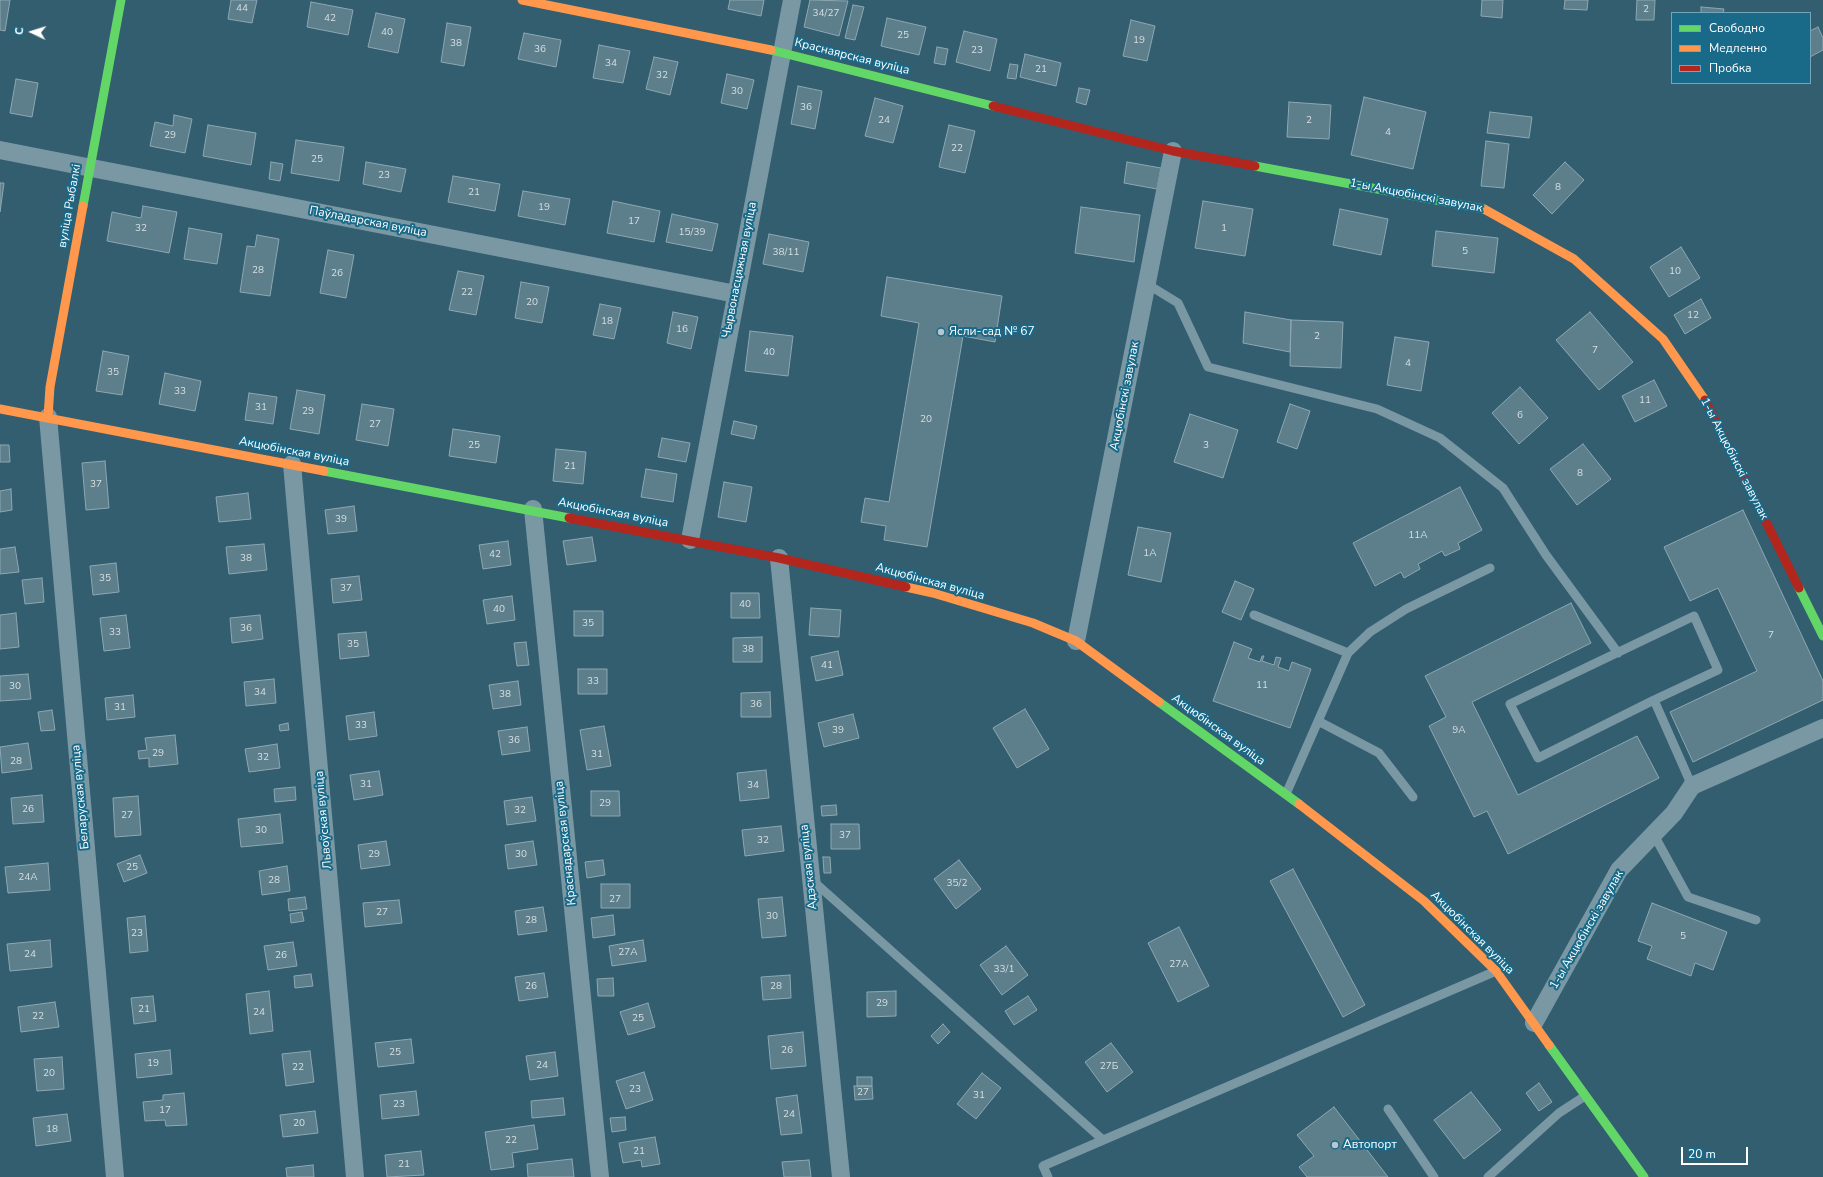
<!DOCTYPE html>
<html>
<head>
<meta charset="utf-8">
<style>
  body { margin:0 }
  #map { position:relative; width:1823px; height:1177px; overflow:hidden; background:#325e6f; font-family:"Nunito Sans",sans-serif }
  canvas { display:block }
  .legend { position:absolute; left:1671px; top:12px; width:140px; height:72px; box-sizing:border-box; background:#196988; border:1px solid #75a5b8; margin:0; padding:5px 7px; list-style:none; font-size:12px; color:#fff }
  .legend li { display:flex; align-items:center; gap:8px; height:20px }
  .legend b { width:20px; border:1px solid #75a5b8 }
  .north { position:absolute; left:12px; top:12px; width:40px; height:40px; -webkit-text-stroke:3px #196988; paint-order:stroke; rotate:274deg; font-size:11px; font-weight:700; line-height:16px; text-align:center; color:#fff }
  .north::after { content:''; display:block; margin:auto; width:14px; height:18px; background:#fff; clip-path:polygon(50% 0,100% 100%,50% 72%,0 100%) }
  .scale { position:absolute; left:1681px; top:1147px; width:67px; height:18px; box-sizing:border-box; border:2px solid #fff; border-top:0; padding-left:5px; font-size:12px; line-height:14px; white-space:nowrap; color:#fff; -webkit-text-stroke:3px #196988; paint-order:stroke }
</style>
</head>
<body>
<div id="map">
<canvas width="1823" height="1177"></canvas>
<ul class="legend">
<li><b style="height:5px;background:#63d668"></b>Свободно</li>
<li><b style="height:5px;background:#ff974d"></b>Медленно</li>
<li><b style="height:5px;background:#b3261e"></b>Пробка</li>
</ul>
<div class="north">С</div>
<div class="scale">20 m</div>
</div>
<script>
const ctx = document.querySelector('canvas').getContext('2d');
ctx.lineJoin = 'round';
function fillPath(path, color) { ctx.fillStyle = color; ctx.fill(path, 'evenodd'); }
const toPath = rows => new Path2D(rows.map(r => 'M' + r).join(''));
function stroke(path, color, width, dash) { ctx.strokeStyle = color; ctx.lineWidth = width; ctx.lineCap = dash ? 'butt' : 'round'; ctx.setLineDash(dash || []); ctx.stroke(path); }
function write(font, color, halo, rows, align = 'center') {
  ctx.font = font + ' "Nunito Sans",sans-serif'; ctx.lineWidth = 4; ctx.setLineDash([]); ctx.textBaseline = 'middle'; ctx.strokeStyle = halo; ctx.fillStyle = color; for (const [text, x, y, turn = 0] of rows) {
    ctx.save(); ctx.translate(x, y); ctx.rotate((+turn || 0) * Math.PI / 180); ctx.textAlign = isNaN(turn) ? turn : align; if (halo) ctx.strokeText(text, 0, 0); ctx.fillText(text, 0, 0); ctx.restore();
  }
}
const building = toPath([
  [0,0,10,0,5,31,0,30,0,0],
  [231,0,257,0,252,23,228,19,231,0],
  [730,0,764,0,761,16,728,9,730,0],
  [810,0,848,1,839,36,804,27,810,0],
  [1482,0,1503,0,1502,18,1481,16,1482,0],
  [1565,0,1588,0,1587,10,1564,9,1565,0],
  [1637,0,1655,0,1654,20,1636,20,1637,0],
  [311,2,353,10,348,35,307,27,311,2],
  [853,5,864,7,855,40,845,38,853,5],
  [1701,7,1724,9,1723,13,1701,13,1701,7],
  [376,13,405,19,398,53,368,47,376,13],
  [887,18,926,27,919,55,881,46,887,18],
  [1131,20,1155,26,1147,61,1123,56,1131,20],
  [447,23,471,27,464,66,441,62,447,23],
  [1818,27,1823,38,1823,50,1810,57,1810,31,1818,27],
  [964,31,997,39,990,71,956,62,964,31],
  [524,33,561,40,556,67,518,59,524,33],
  [599,45,630,51,623,83,593,78,599,45],
  [937,47,948,49,945,65,934,63,937,47],
  [1025,54,1061,63,1056,86,1020,77,1025,54],
  [654,57,678,62,670,95,646,89,654,57],
  [1010,64,1018,65,1016,79,1007,78,1010,64],
  [727,74,754,80,747,109,721,103,727,74],
  [16,79,38,83,32,117,10,113,16,79],
  [798,86,822,91,815,129,791,124,798,86],
  [1079,88,1090,90,1086,105,1076,102,1079,88],
  [1364,97,1426,112,1413,169,1351,155,1364,97],
  [875,98,903,106,893,143,865,136,875,98],
  [1289,102,1331,105,1329,139,1287,137,1289,102],
  [1490,112,1532,117,1529,138,1487,133,1490,112],
  [174,115,192,119,185,153,150,146,155,122,173,126,174,115],
  [208,125,256,133,251,165,203,156,208,125],
  [949,125,975,131,965,173,939,167,949,125],
  [296,140,344,147,339,181,291,173,296,140],
  [1486,141,1509,144,1504,188,1481,186,1486,141],
  [271,162,283,164,280,181,269,179,271,162],
  [366,162,406,169,401,192,363,184,366,162],
  [1127,162,1161,168,1157,189,1124,183,1127,162],
  [1565,162,1584,180,1552,214,1533,195,1565,162],
  [453,176,500,184,495,211,448,202,453,176],
  [0,183,4,183,0,212,0,183],
  [523,191,570,199,565,225,518,216,523,191],
  [613,201,660,211,654,242,607,233,613,201],
  [1203,201,1253,209,1245,256,1195,248,1203,201],
  [143,206,177,212,169,253,107,241,112,212,141,218,143,206],
  [1081,207,1140,215,1134,262,1075,253,1081,207],
  [1340,209,1388,219,1381,255,1333,245,1340,209],
  [672,214,718,224,712,251,666,242,672,214],
  [189,228,222,234,217,264,184,259,189,228],
  [1436,231,1498,238,1494,273,1432,266,1436,231],
  [769,234,809,242,803,272,763,264,769,234],
  [257,235,279,239,270,296,240,292,247,246,255,247,257,235],
  [1681,247,1700,278,1669,297,1650,267,1681,247],
  [328,250,354,255,346,298,320,293,328,250],
  [458,271,484,276,476,315,449,310,458,271],
  [887,277,1002,296,995,342,963,336,927,547,884,540,886,526,861,522,865,498,889,502,919,323,881,316,887,277],
  [521,282,549,287,542,323,515,318,521,282],
  [1701,299,1711,318,1685,334,1674,315,1701,299],
  [600,304,621,308,614,339,593,335,600,304],
  [673,312,698,317,691,349,667,343,673,312],
  [1245,312,1291,320,1290,352,1243,343,1245,312],
  [1590,312,1633,362,1599,390,1556,340,1590,312],
  [1291,320,1343,322,1341,368,1290,366,1291,320],
  [750,331,793,336,788,376,745,371,750,331],
  [1395,337,1429,342,1421,391,1387,385,1395,337],
  [103,351,129,356,122,395,96,391,103,351],
  [165,373,201,381,195,411,159,404,165,373],
  [1654,380,1667,406,1635,422,1622,396,1654,380],
  [1520,387,1548,418,1519,444,1492,413,1520,387],
  [297,390,325,395,319,434,290,429,297,390],
  [249,393,277,397,273,424,245,420,249,393],
  [362,404,394,409,388,446,356,440,362,404],
  [1290,404,1310,411,1297,449,1277,442,1290,404],
  [1190,414,1238,430,1223,478,1174,462,1190,414],
  [734,421,757,426,754,439,731,434,734,421],
  [453,429,500,436,496,463,449,456,453,429],
  [662,438,690,443,686,462,658,457,662,438],
  [1583,444,1611,479,1577,505,1550,469,1583,444],
  [0,445,9,445,10,462,0,462,0,445],
  [556,449,586,452,583,484,553,481,556,449],
  [105,461,109,508,86,510,82,463,105,461],
  [646,469,677,474,673,502,641,497,646,469],
  [724,482,752,487,746,522,718,517,724,482],
  [1460,487,1482,530,1458,543,1460,549,1445,556,1442,551,1418,564,1420,569,1404,578,1401,572,1375,586,1353,543,1460,487],
  [11,489,12,510,0,512,0,491,11,489],
  [248,493,251,519,219,522,216,497,248,493],
  [354,506,357,531,328,534,325,510,354,506],
  [1743,510,1823,681,1823,700,1693,762,1670,712,1757,671,1718,588,1690,601,1664,547,1743,510],
  [1138,527,1171,533,1161,582,1128,575,1138,527],
  [592,537,596,561,567,565,563,541,592,537],
  [508,541,511,565,483,569,479,545,508,541],
  [264,544,267,570,229,574,226,547,264,544],
  [15,547,19,572,0,574,0,549,15,547],
  [116,563,119,592,93,595,90,566,116,563],
  [359,576,362,600,333,603,331,579,359,576],
  [42,578,44,602,25,604,22,580,42,578],
  [1235,581,1254,589,1241,620,1222,612,1235,581],
  [731,593,759,593,760,618,731,618,731,593],
  [512,596,515,620,487,624,483,600,512,596],
  [1571,603,1591,643,1472,702,1518,795,1637,736,1659,778,1508,854,1487,811,1474,817,1429,726,1446,717,1425,676,1571,603],
  [811,608,841,610,839,637,809,635,811,608],
  [574,611,603,611,603,636,574,636,574,611],
  [16,613,19,647,0,649,0,615,16,613],
  [126,615,130,648,104,651,100,618,126,615],
  [260,615,263,639,232,643,230,618,260,615],
  [366,632,369,656,340,659,338,634,366,632],
  [762,637,762,662,733,662,733,638,762,637],
  [526,642,529,665,517,666,514,643,526,642],
  [1234,642,1252,649,1248,658,1260,662,1262,656,1264,656,1262,661,1274,665,1276,657,1281,658,1278,667,1289,671,1292,662,1311,669,1290,728,1213,701,1234,642],
  [838,651,843,675,816,681,811,657,838,651],
  [578,669,607,669,607,694,578,694,578,669],
  [28,674,31,699,0,701,0,676,28,674],
  [274,679,276,703,246,706,244,682,274,679],
  [518,681,521,705,493,709,489,685,518,681],
  [770,692,771,717,741,717,741,693,770,692],
  [133,695,135,717,107,720,105,698,133,695],
  [1025,709,1049,749,1017,768,993,728,1025,709],
  [52,710,55,730,41,731,38,712,52,710],
  [374,712,377,736,349,740,346,716,374,712],
  [853,714,859,738,824,747,818,723,853,714],
  [288,723,289,730,280,731,279,725,288,723],
  [604,726,611,766,587,770,580,730,604,726],
  [527,727,530,751,502,755,498,731,527,727],
  [175,735,178,764,149,767,149,758,139,759,138,751,147,750,145,738,175,735],
  [28,743,32,769,2,773,0,747,28,743],
  [277,744,280,768,249,772,245,749,277,744],
  [766,770,769,798,740,801,737,773,766,770],
  [379,771,383,795,354,800,350,775,379,771],
  [295,787,296,800,275,802,274,789,295,787],
  [591,791,619,791,620,816,591,816,591,791],
  [42,795,44,822,13,824,11,798,42,795],
  [138,796,141,835,115,837,113,798,138,796],
  [532,797,536,821,507,825,504,801,532,797],
  [836,805,837,815,822,816,821,806,836,805],
  [280,814,283,843,241,847,238,819,280,814],
  [831,824,859,824,860,849,831,849,831,824],
  [781,826,784,851,745,856,742,830,781,826],
  [386,841,390,865,361,869,358,845,386,841],
  [533,841,537,865,508,869,505,845,533,841],
  [140,855,147,873,124,882,117,864,140,855],
  [823,857,830,857,831,873,824,873,823,857],
  [603,860,605,875,587,878,585,862,603,860],
  [959,860,981,889,956,909,934,879,959,860],
  [48,863,50,890,8,893,5,867,48,863],
  [287,866,290,891,262,895,259,871,287,866],
  [1293,869,1365,1005,1343,1017,1270,881,1293,869],
  [601,884,630,884,630,908,601,908,601,884],
  [305,897,307,909,289,911,288,899,305,897],
  [782,897,786,936,762,938,758,899,782,897],
  [399,900,402,923,365,927,363,903,399,900],
  [1652,903,1727,932,1713,970,1695,963,1691,976,1647,959,1652,946,1638,941,1652,903],
  [543,907,547,931,518,935,515,911,543,907],
  [302,912,304,921,291,923,290,914,302,912],
  [613,915,615,935,593,938,591,918,613,915],
  [145,916,148,951,130,953,127,918,145,916],
  [1179,927,1209,986,1178,1002,1148,943,1179,927],
  [50,940,52,967,10,971,7,944,50,940],
  [643,940,646,961,612,966,609,946,643,940],
  [293,942,297,966,268,970,264,946,293,942],
  [1006,946,1028,975,1002,995,980,965,1006,946],
  [544,973,548,997,519,1001,515,977,544,973],
  [311,974,313,986,295,988,294,976,311,974],
  [790,975,791,998,763,1000,761,977,790,975],
  [613,978,614,996,598,996,597,979,613,978],
  [269,991,273,1031,250,1034,246,994,269,991],
  [896,991,896,1016,867,1017,867,992,896,991],
  [153,996,156,1021,134,1024,131,998,153,996],
  [1028,996,1037,1010,1014,1025,1005,1011,1028,996],
  [55,1002,59,1027,21,1032,18,1007,55,1002],
  [648,1003,655,1027,628,1035,620,1012,648,1003],
  [943,1024,950,1032,938,1044,931,1036,943,1024],
  [803,1032,806,1066,771,1069,768,1036,803,1032],
  [411,1039,414,1063,378,1067,375,1043,411,1039],
  [1111,1043,1133,1072,1107,1092,1085,1062,1111,1043],
  [170,1050,172,1074,137,1078,135,1054,170,1050],
  [310,1051,314,1082,286,1086,282,1054,310,1051],
  [555,1052,558,1076,530,1080,526,1056,555,1052],
  [62,1057,64,1089,37,1091,34,1059,62,1057],
  [644,1072,653,1100,626,1109,616,1081,644,1072],
  [982,1073,1001,1088,976,1119,957,1104,982,1073],
  [857,1077,872,1077,872,1086,857,1086,857,1077],
  [1539,1083,1552,1102,1539,1111,1526,1093,1539,1083],
  [854,1086,872,1086,873,1099,855,1100,854,1086],
  [416,1091,419,1115,382,1119,380,1095,416,1091],
  [1471,1092,1501,1130,1464,1159,1434,1120,1471,1092],
  [184,1093,187,1125,166,1126,165,1120,145,1121,143,1102,163,1100,163,1095,184,1093],
  [797,1095,802,1133,781,1135,776,1098,797,1095],
  [563,1098,565,1115,532,1118,531,1101,563,1098],
  [1334,1107,1388,1177,1307,1177,1299,1167,1314,1156,1297,1135,1334,1107],
  [315,1111,318,1133,283,1137,280,1115,315,1111],
  [67,1114,71,1141,36,1146,33,1118,67,1114],
  [625,1117,626,1130,612,1132,610,1118,625,1117],
  [534,1125,538,1149,512,1153,514,1167,491,1170,485,1132,534,1125],
  [655,1137,660,1164,642,1167,641,1160,623,1163,619,1143,655,1137],
  [421,1151,424,1175,387,1177,385,1155,421,1151],
  [572,1159,574,1177,528,1177,527,1164,572,1159],
  [809,1160,811,1177,784,1177,782,1162,809,1160],
  [313,1165,314,1177,287,1177,286,1168,313,1165]
]);
const lane = toPath([
  [1147,284,1178,303,1208,367,1377,409,1440,438,1503,488,1546,555,1618,653],
  [1254,615,1348,653],
  [1654,700,1718,670,1694,616,1510,704,1538,758,1654,700,1692,786],
  [1318,721,1379,753,1413,797],
  [1286,794,1348,653,1370,632,1406,609,1490,568],
  [1654,835,1688,897,1756,920],
  [812,880,1103,1140],
  [1388,1109,1434,1177],
  [1048,1177,1043,1166,1496,971],
  [1488,1177,1559,1113,1585,1096]
]);
const street = toPath([
  [0,150,736,294],
  [48,417,115,1177],
  [292,464,355,1177],
  [533,509,600,1177],
  [690,540,792,0],
  [779,558,841,1177],
  [1076,641,1173,151],
  [1534,1023,1619,870,1674,813,1692,786,1823,728]
]);
const fast = toPath([
  [771,50,993,106],
  [1255,166,1484,209],
  [83,206,121,0],
  [324,471,569,518],
  [1799,588,1823,636],
  [1159,702,1299,804],
  [1549,1045,1644,1177]
]);
const slow = toPath([
  [522,0,771,50],
  [1484,209,1574,259,1663,339,1705,400],
  [0,409,324,471],
  [48,417,50,387,83,206],
  [906,587,933,593,1033,623,1076,641,1159,702],
  [1299,804,1424,901,1496,971,1549,1045]
]);
const jam = toPath([
  [993,106,1173,151,1255,166],
  [1705,400,1799,588],
  [569,518,779,558,906,587]
]);
const markers = [
  [941,332,4,"#b7c7cd"],
  [1335,1145,4,"#b7c7cd"]
];
const numberNames = [
  ["44",242,9],
  ["2",1646,10],
  ["34/27",826,14],
  ["42",330,19],
  ["40",387,33],
  ["25",903,36],
  ["19",1139,41],
  ["38",456,44],
  ["36",540,50],
  ["23",977,51],
  ["34",611,64],
  ["21",1041,70],
  ["32",662,76],
  ["30",737,92],
  ["36",806,108],
  ["24",884,121],
  ["2",1309,121],
  ["4",1388,133],
  ["29",170,136],
  ["22",957,149],
  ["25",317,160],
  ["23",384,176],
  ["8",1558,188],
  ["21",474,193],
  ["19",544,208],
  ["17",634,222],
  ["32",141,229],
  ["1",1224,229],
  ["15/39",692,233],
  ["5",1465,252],
  ["38/11",786,253],
  ["28",258,271],
  ["10",1675,272],
  ["26",337,274],
  ["22",467,293],
  ["20",532,303],
  ["12",1693,316],
  ["18",607,322],
  ["16",682,330],
  ["2",1317,337],
  ["7",1595,351],
  ["40",769,353],
  ["4",1408,364],
  ["35",113,373],
  ["33",180,392],
  ["11",1645,401],
  ["31",261,408],
  ["29",308,412],
  ["6",1520,416],
  ["20",926,420],
  ["27",375,425],
  ["25",474,446],
  ["3",1206,446],
  ["21",570,467],
  ["8",1580,474],
  ["37",96,485],
  ["39",341,520],
  ["11А",1418,536],
  ["1А",1150,554],
  ["42",495,555],
  ["38",246,559],
  ["35",105,579],
  ["37",346,589],
  ["40",745,605],
  ["40",499,610],
  ["35",588,624],
  ["36",246,629],
  ["33",115,633],
  ["7",1771,636],
  ["35",353,645],
  ["38",748,650],
  ["41",827,666],
  ["33",593,682],
  ["11",1262,686],
  ["30",15,687],
  ["34",260,693],
  ["38",505,695],
  ["36",756,705],
  ["31",120,708],
  ["33",361,726],
  ["39",838,731],
  ["9А",1459,731],
  ["36",514,741],
  ["29",158,754],
  ["31",597,755],
  ["32",263,758],
  ["28",16,762],
  ["31",366,785],
  ["34",753,786],
  ["29",605,804],
  ["26",28,810],
  ["32",520,811],
  ["27",127,816],
  ["30",261,831],
  ["37",845,836],
  ["32",763,841],
  ["29",374,855],
  ["30",521,855],
  ["25",132,868],
  ["24А",28,878],
  ["28",274,881],
  ["35/2",957,884],
  ["27",615,900],
  ["27",382,913],
  ["30",772,917],
  ["28",531,921],
  ["23",137,934],
  ["5",1683,937],
  ["27А",628,953],
  ["24",30,955],
  ["26",281,956],
  ["27А",1179,965],
  ["33/1",1004,970],
  ["26",531,987],
  ["28",776,987],
  ["29",882,1004],
  ["21",144,1010],
  ["24",259,1013],
  ["22",38,1017],
  ["25",638,1019],
  ["26",787,1051],
  ["25",395,1053],
  ["19",153,1064],
  ["24",542,1066],
  ["27Б",1109,1067],
  ["22",298,1068],
  ["20",49,1074],
  ["23",635,1090],
  ["27",863,1093],
  ["31",979,1096],
  ["23",399,1105],
  ["17",165,1111],
  ["24",789,1115],
  ["20",299,1124],
  ["18",52,1130],
  ["22",511,1141],
  ["21",639,1152],
  ["21",404,1165]
];
const streetNames = [
  ["Краснаярская вуліца",852,57,14],
  ["1-ы Акцюбінскі завулак",1416,196,11],
  ["вуліца Рыбалкі",70,206,-80],
  ["Паўладарская вуліца",368,222,11],
  ["Чырвонасцяжная вуліца",740,270,-79],
  ["Акцюбінскі завулак",1125,396,-79],
  ["Акцюбінская вуліца",294,452,11],
  ["1-ы Акцюбінскі завулак",1734,459,63],
  ["Акцюбінская вуліца",613,513,11],
  ["Акцюбінская вуліца",930,582,15],
  ["Акцюбінская вуліца",1218,730,36],
  ["Беларуская вуліца",81,797,-95],
  ["Львоўская вуліца",324,820,-95],
  ["Краснадарская вуліца",566,843,-96],
  ["Адэская вуліца",809,867,-96],
  ["1-ы Акцюбінскі завулак",1587,930,-60],
  ["Акцюбінская вуліца",1472,933,45]
];
const poiNames = [
  ["Ясли-сад № 67",949,332],
  ["Автопорт",1343,1145]
];
fillPath(building, '#5d7e8b');
stroke(building, '#8da8b2', 1);
stroke(lane, '#7998a4', 9);
stroke(street, '#7998a4', 18);
stroke(fast, '#63d668', 9);
stroke(slow, '#ff974d', 9);
stroke(jam, '#b3261e', 9);
for (const [x, y, r, color] of markers) { const dot = new Path2D(); dot.arc(x, y, r, 0, 2 * Math.PI); ctx.fillStyle = color; ctx.fill(dot); stroke(dot, '#196988', 1.5); }
write('10px', '#d6dfe2', null, numberNames);
write('12px', '#fff', '#196988', streetNames);
write('12px', '#fff', '#196988', poiNames, 'left');
</script>
</body>
</html>
